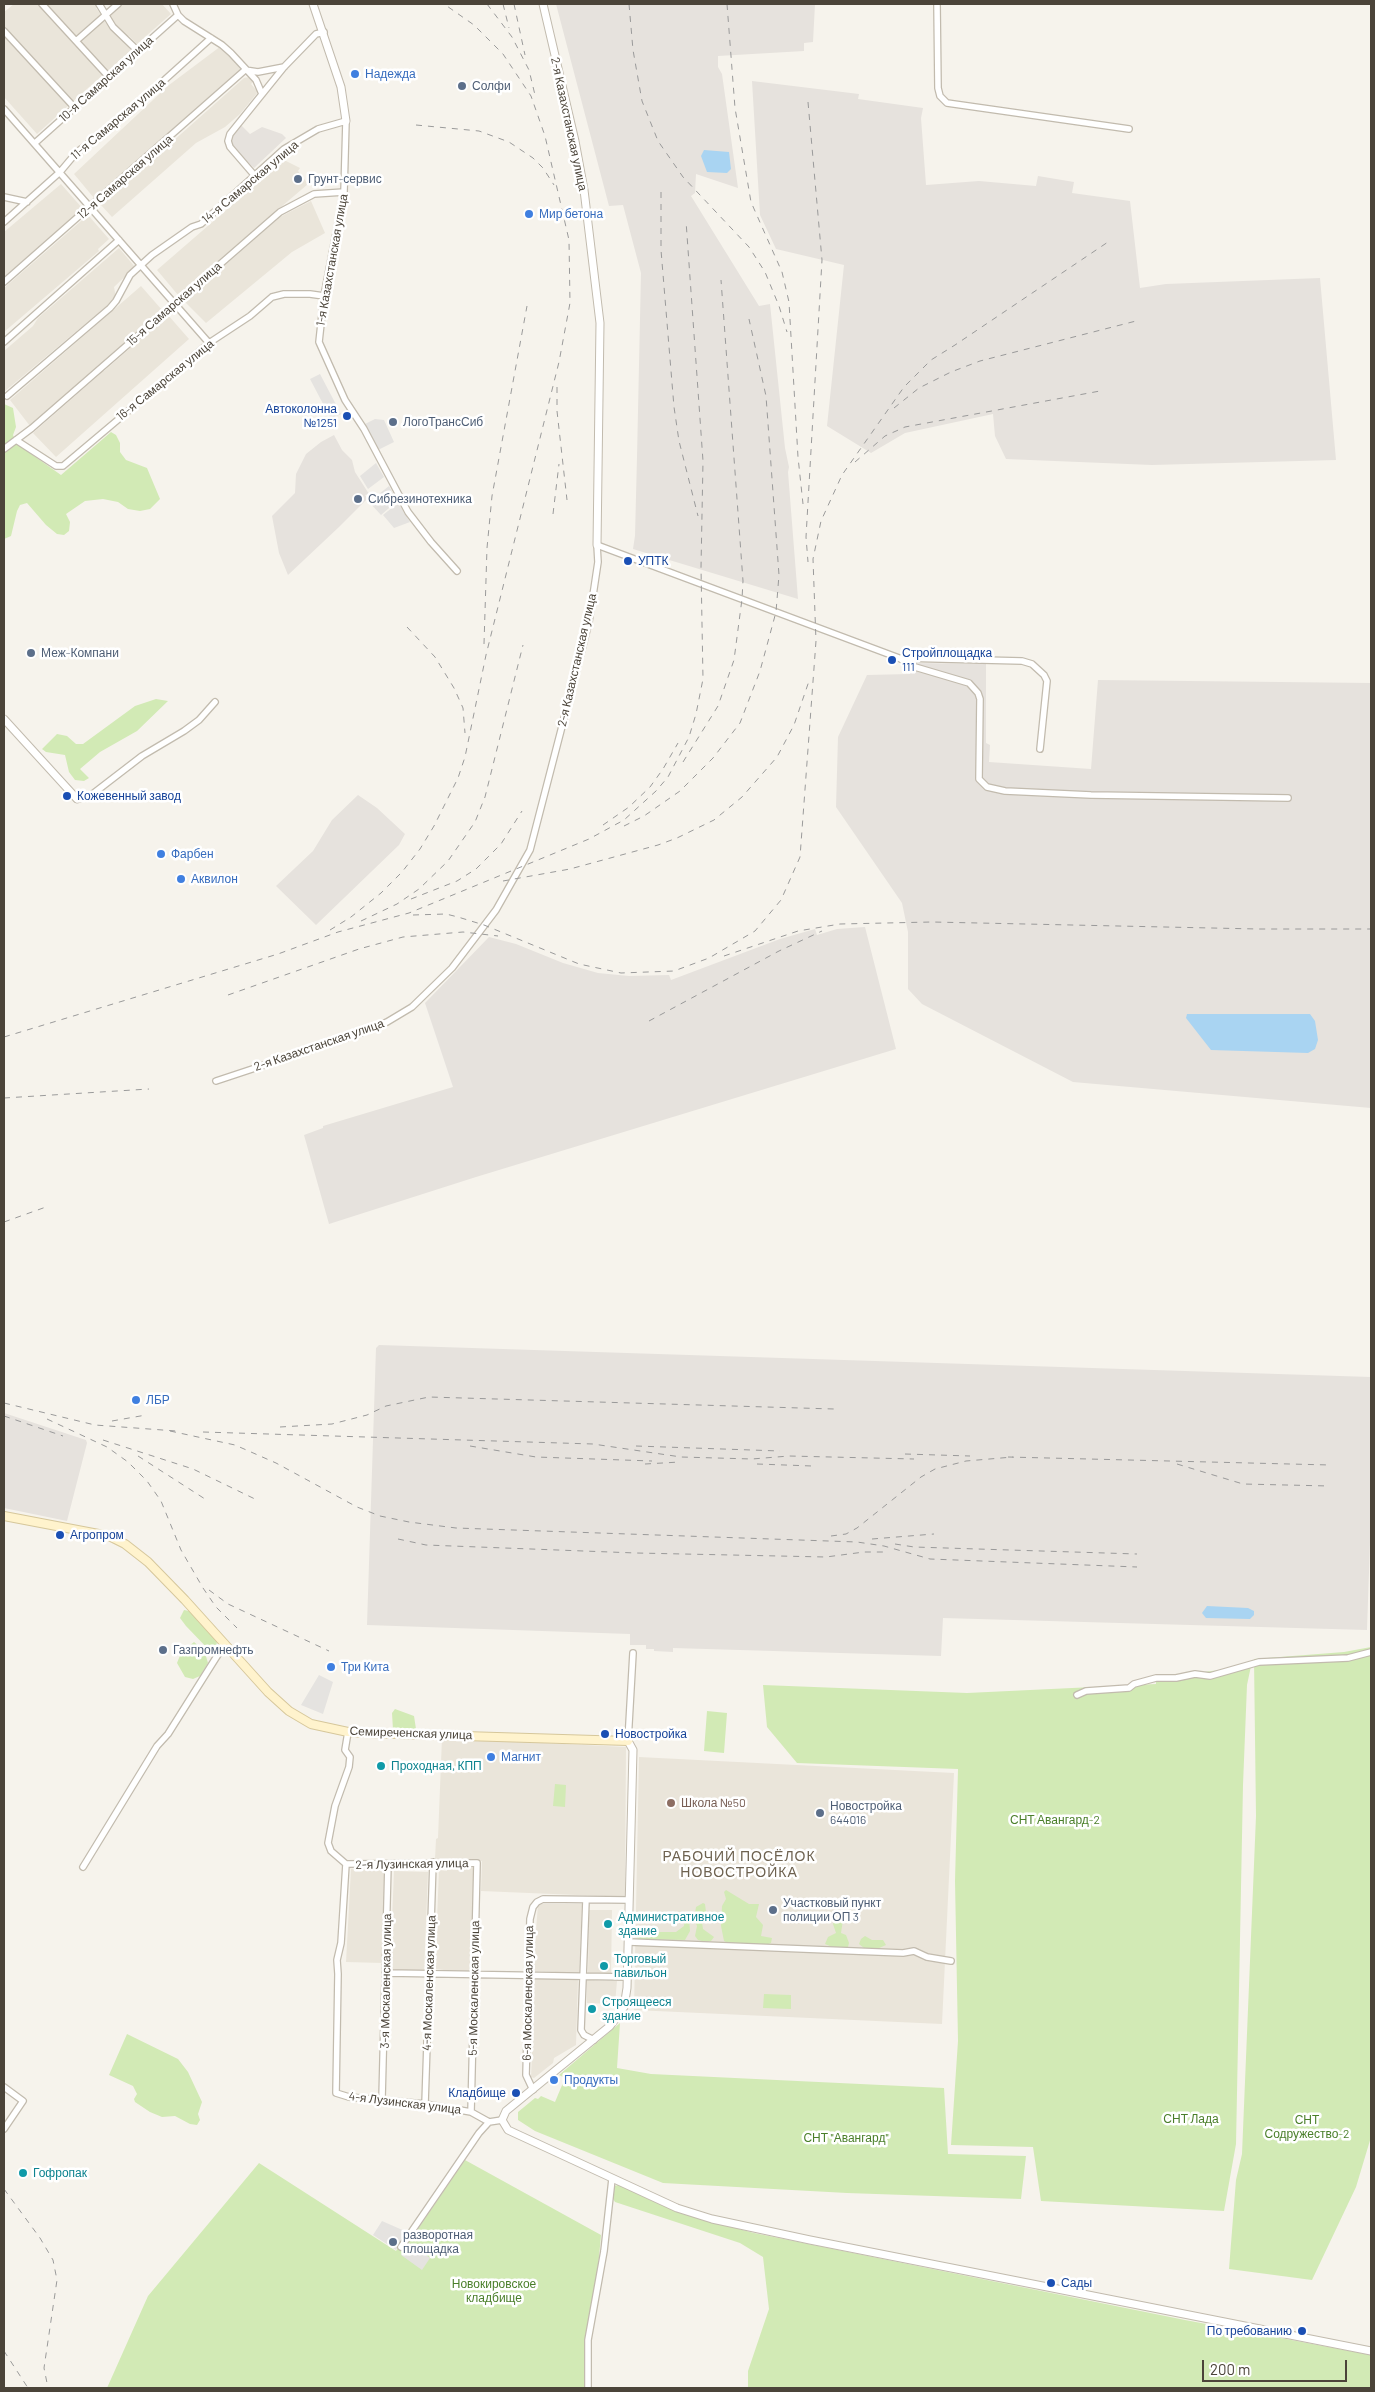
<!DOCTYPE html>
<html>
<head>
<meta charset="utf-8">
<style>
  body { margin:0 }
  #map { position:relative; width:1375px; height:2392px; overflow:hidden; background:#f6f3ec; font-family:Barlow,sans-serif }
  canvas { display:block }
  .frame { position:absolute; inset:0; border:5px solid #4b4439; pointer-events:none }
  .scale { position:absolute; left:1202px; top:2360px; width:145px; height:22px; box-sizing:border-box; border:2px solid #4b4439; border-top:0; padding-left:6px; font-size:15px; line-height:18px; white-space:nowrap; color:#4b4439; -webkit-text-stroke:4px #fff; paint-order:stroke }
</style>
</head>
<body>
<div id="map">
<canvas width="1375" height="2392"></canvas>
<div class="frame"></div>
<div class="scale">200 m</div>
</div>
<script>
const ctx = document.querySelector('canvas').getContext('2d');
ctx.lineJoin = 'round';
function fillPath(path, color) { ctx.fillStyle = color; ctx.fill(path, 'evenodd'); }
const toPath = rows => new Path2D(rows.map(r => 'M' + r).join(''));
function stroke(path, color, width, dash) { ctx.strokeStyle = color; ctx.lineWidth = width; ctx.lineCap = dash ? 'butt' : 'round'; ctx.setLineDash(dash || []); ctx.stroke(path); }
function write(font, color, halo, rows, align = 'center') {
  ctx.font = font + ' Barlow,sans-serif'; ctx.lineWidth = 5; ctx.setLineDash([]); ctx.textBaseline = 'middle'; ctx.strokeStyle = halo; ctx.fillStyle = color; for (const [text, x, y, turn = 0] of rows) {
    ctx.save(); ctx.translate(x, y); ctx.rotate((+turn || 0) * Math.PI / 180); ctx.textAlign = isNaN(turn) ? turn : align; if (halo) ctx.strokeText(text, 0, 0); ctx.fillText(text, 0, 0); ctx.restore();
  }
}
const residential = toPath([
  [14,4,40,4,104,74,72,102,4,28,4,12],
  [45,4,97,4,98,6,96,8,102,16,77,38],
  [121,4,162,4,171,14,137,44,129,36,124,36,108,15],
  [102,19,131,50,108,71,90,55,79,40],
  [4,33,69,105,37,134,4,97],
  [221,46,242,71,94,198,74,174,169,85],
  [249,77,254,81,251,84,258,92,240,114,225,127,196,143,112,217,101,205,244,78],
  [284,160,300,168,298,171,308,184,178,295,157,270],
  [61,184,83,209,4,277,4,232],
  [311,201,325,233,292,252,206,323,184,301,280,217],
  [88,215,109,239,98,249,99,251,4,332,4,288],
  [119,248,135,267,114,287,116,298,4,392,4,351,33,326,38,318],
  [141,286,162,310,30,426,10,400],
  [168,315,189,339,56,457,33,433,100,374,102,370,104,371],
  [442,1738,626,1747,625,1897,481,1891,482,1861,435,1859,436,1839,438,1838],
  [639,1757,954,1773,942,2024,634,2010],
  [447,1866,475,1868,470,1973,435,1969,439,1870,447,1871],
  [351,1869,384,1870,383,1963,346,1962],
  [394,1871,428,1872,424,1972,390,1971],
  [538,1904,582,1904,579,1973,533,1971],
  [589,1910,612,1910,611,1974,588,1974],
  [531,1978,578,1979,576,2045,554,2058,553,2063,534,2078,531,2077,534,2007,532,2007],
  [587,1980,617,1981,615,2004,587,2003]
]);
const industrial = toPath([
  [556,4,815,4,813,42,804,43,804,51,718,56,718,67,722,74,738,188,696,174,695,193,691,196,759,306,770,304,785,448,789,467,788,472,798,599,633,549,635,536,637,457,641,273,623,205,609,206],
  [752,81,859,94,858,99,923,108,921,118,926,185,979,181,1036,186,1038,176,1074,182,1072,193,1130,201,1140,288,1166,284,1320,278,1336,460,1152,465,1006,459,995,436,993,414,905,433,871,453,827,426,844,265,776,249,760,215],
  [241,125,250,134,262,127,282,134,286,138,254,168,231,146,232,135],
  [334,435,342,450,352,460,355,472,369,494,365,495,368,498,339,527,288,575,279,553,272,516,295,493,296,474,306,454,321,442],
  [915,663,986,664,986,743,990,745,989,762,1091,769,1098,680,1371,683,1371,1108,1073,1082,922,1004,908,989,908,932,902,903,836,807,838,737,867,675,910,674,910,670,914,670],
  [358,795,377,808,405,834,399,845,316,925,276,886,313,851,332,820],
  [865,927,896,1049,476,1177,329,1224,304,1135,323,1128,323,1126,453,1087,425,1003,489,937,516,944,563,963,598,973,629,976,669,975,671,980,780,939,815,929,817,935,837,929],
  [379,1345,1371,1377,1371,1513,1367,1630,943,1618,941,1656,673,1648,673,1652,654,1651,654,1649,646,1649,646,1645,630,1645,630,1634,367,1625,376,1348],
  [4,1413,86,1440,87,1443,67,1521,4,1508]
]);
const green = toPath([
  [4,404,13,408,16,427,13,435,17,444,61,475,111,432,116,435,120,443,120,452,126,460,147,468,160,499,150,509,140,511,128,509,118,502,103,499,85,501,66,514,70,522,69,531,64,535,57,534,46,525,27,503,20,505,17,511,11,536,4,539],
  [156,699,168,701,137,731,100,752,80,769,89,778,84,781,75,780,69,772,65,755,46,752,42,749,57,734,67,736,76,744,83,744,135,706],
  [184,1610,189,1611,217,1640,216,1651,210,1651,186,1626,180,1618],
  [194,1642,200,1647,196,1652,200,1656,205,1653,208,1663,200,1676,193,1679,185,1677,177,1663,181,1653],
  [1371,1647,1371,2137,1356,2187,1312,2280,1229,2269,1236,2180,1242,2154,1256,1816,1254,1659,1344,1652],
  [1251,1666,1247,1685,1243,1785,1236,2144,1224,2211,1041,2201,1033,2147,951,2145,958,2041,955,1881,958,1769,797,1763,767,1727,763,1685,967,1693,1156,1684,1156,1678],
  [395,1709,414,1716,416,1729,414,1732,393,1730,392,1713],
  [707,1711,727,1713,724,1753,704,1751],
  [555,1784,566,1785,565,1807,553,1806],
  [726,1890,749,1904,759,1904,756,1917,763,1925,761,1936,772,1938,771,1943,766,1945,728,1943,724,1941,721,1926,722,1906,726,1899,724,1892],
  [703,1903,705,1904,706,1912,702,1922,703,1929,714,1937,711,1941,706,1942,698,1940,695,1936,697,1926,694,1919,696,1907],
  [685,1916,689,1917,690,1931,685,1940,639,1939,634,1936,634,1934,639,1932,676,1932,684,1926],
  [840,1917,843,1920,841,1933,846,1935,849,1943,848,1947,832,1947,825,1944,828,1937,836,1933,833,1924,835,1919],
  [865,1936,872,1940,883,1940,886,1945,877,1949,864,1948,859,1944,861,1939],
  [764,1994,791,1995,791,2009,763,2008],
  [620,2023,617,2068,651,2074,944,2088,948,2154,1026,2156,1021,2199,847,2193,663,2183,535,2131,518,2120,518,2112,535,2098,538,2099,541,2096,555,2102,565,2078,559,2075],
  [127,2034,178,2059,188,2072,202,2102,198,2114,200,2120,197,2125,190,2124,175,2116,162,2117,150,2112,135,2102,134,2099,137,2094,133,2086,109,2075],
  [465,2160,601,2235,598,2268,588,2323,584,2359,584,2388,107,2388,148,2296,259,2163,396,2251,407,2234,413,2236],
  [620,2184,680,2213,754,2233,1185,2320,1371,2355,1371,2388,748,2388,748,2371,769,2309,763,2257,740,2243,615,2202,612,2197,615,2186]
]);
const parking = toPath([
  [320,374,341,414,331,419,310,379],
  [375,419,384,420,394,442,378,450,365,424],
  [376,463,384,477,368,489,360,476],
  [389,486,397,501,381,515,369,502],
  [398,503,410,522,394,528,383,515],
  [319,1675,333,1682,323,1714,301,1705],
  [382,2221,407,2232,396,2250,373,2235],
  [409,2243,430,2258,422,2270,401,2255]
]);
const water = toPath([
  [704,150,729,152,731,169,727,173,707,172,701,156],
  [1187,1014,1310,1014,1315,1021,1318,1040,1315,1049,1308,1053,1211,1050,1186,1018],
  [1207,1606,1248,1608,1254,1611,1254,1615,1250,1619,1206,1618,1202,1613]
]);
const minor = toPath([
  [42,4,108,76],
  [99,4,113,27,138,51],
  [173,4,178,15,184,21,222,45,231,53,256,80,262,94],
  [937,4,938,88,940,96,947,103,1129,129],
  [4,31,74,107],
  [76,41,118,4],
  [4,109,209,343],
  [35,143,178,15],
  [255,176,230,147,228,141,230,134,284,67,316,34,324,32],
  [4,197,27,202],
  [4,222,60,172,76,153,129,112,211,38],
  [4,282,245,70,258,72,284,67],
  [4,342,119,240],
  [7,396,110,308,116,301,130,275,152,255,192,227,201,224,284,149,318,129,346,121,344,192,324,296,319,342,345,400,364,429,408,512,431,542,457,571],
  [16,440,56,466,63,466,209,343,250,316,272,297,284,294,310,294,324,296],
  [4,449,32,428,280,212,314,194,344,192],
  [901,658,1022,661,1032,664,1044,675,1047,681,1040,749],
  [77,799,90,796,142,756,184,731,199,720,215,702],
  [216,1081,361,1033,387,1022,412,1007,452,968,496,910,530,850,589,622,598,562,597,545,899,658,915,667,969,683,978,693,980,699,979,779,987,787,1005,791,1091,795,1288,798],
  [1077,1695,1086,1691,1129,1688,1134,1684,1156,1678,1176,1678,1195,1674,1210,1676,1259,1662,1348,1658,1371,1652],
  [628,1741,633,1653],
  [346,1864,341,1943,337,1960,338,1974,336,2093,349,2097,425,2104,471,2112,489,2122,502,2120],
  [346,1864,477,1863,471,2112],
  [346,1864,331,1851,328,1843,335,1806,349,1767,350,1757,345,1750,348,1732],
  [83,1867,157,1746,168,1734,224,1645],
  [586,1900,581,2030,584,2035,594,2040],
  [629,1942,903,1953,914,1951,927,1957,951,1961],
  [387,1973,628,1977],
  [4,2087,23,2101,4,2129],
  [533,2090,526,2075,530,1919,533,1907,537,1902,543,1899,629,1900],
  [382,2099,388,1864],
  [425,2104,433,1862],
  [401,2247,479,2133,489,2122],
  [588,2388,588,2340,604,2251,612,2179]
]);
const tertiary = toPath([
  [313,4,341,87,346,121],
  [543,4,575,141,584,190,600,323,597,545],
  [4,719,77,799],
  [628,1741,633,1750,627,1988,624,2007,610,2026,506,2111,502,2120,508,2130,677,2208,712,2219,810,2240,1371,2351]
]);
const secondary = toPath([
  [4,1516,109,1536,125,1544,148,1562,185,1600,268,1692,289,1711,311,1724,348,1732,366,1733,628,1741]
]);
const rail = toPath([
  [487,4,512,37,529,70,535,95],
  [503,4,509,28],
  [514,4,525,55],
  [629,4,633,50,642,101,658,141,683,177,749,247,765,272,779,306,787,332],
  [727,4,735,108,751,202,782,272,789,302,798,457,803,504],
  [808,102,822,260,806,537,808,562],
  [416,125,479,131,509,142,533,158,543,168,554,185],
  [661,192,661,250,674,407,679,441,698,516],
  [557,387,557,411,567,500],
  [894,408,919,388,951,372,980,361,1136,321],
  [855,462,885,436,905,427,1100,391],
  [553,514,559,464],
  [407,627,435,657,454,688,463,708,465,733],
  [484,644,487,548,492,496,527,306],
  [683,762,718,706,734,660,742,599,743,581,721,280],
  [603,825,629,807,650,787,663,769,678,743],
  [624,826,644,816,680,791,713,758,740,723,760,671,776,612,779,575,766,396,749,319],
  [503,881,570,869,658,845,677,838,714,820,742,797,777,757,794,725,809,681],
  [411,899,457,881,476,869,501,844,522,811],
  [413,915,446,914,458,917,484,925,579,964,621,973,674,971,709,958,755,931,781,900,800,857,816,641,813,559,821,521,842,475,904,387,931,360,955,345,1108,242],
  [361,921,397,904,419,889,448,861,475,822,485,797,523,645],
  [330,930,351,917,381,893,402,872,420,849,434,826,458,778,465,757,486,655,559,362,570,303,569,240,545,136,531,96,503,54,474,25,444,4],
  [724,956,798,931,840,924,932,922,1258,929,1371,929],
  [228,995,359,949,403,937,463,932,498,936],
  [649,1021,779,951,822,931],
  [4,1037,278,954,338,932,409,913,589,839,624,820,656,791,668,777,689,737,696,714,703,679,701,568,703,461,686,221],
  [4,1098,149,1089],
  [4,1222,46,1207],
  [4,1403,95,1425,176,1431],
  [4,1416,63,1436],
  [47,1419,107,1447,128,1462,147,1481,161,1501,181,1550,203,1588,216,1607,237,1628],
  [112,1421,146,1415],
  [280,1427,332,1424,367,1415,386,1406,429,1397,834,1409],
  [170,1431,235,1445,276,1463,357,1507,380,1516,409,1522,456,1528,857,1542,884,1546,930,1559,1137,1567],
  [203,1432,593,1444,681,1457,752,1459,789,1456,914,1459],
  [103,1440,193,1469,257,1500],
  [470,1446,536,1457,652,1461],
  [636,1446,780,1451],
  [905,1454,970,1456],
  [138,1456,205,1499],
  [1008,1457,1330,1465],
  [645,1464,680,1462],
  [757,1464,812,1466],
  [1177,1464,1243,1484,1329,1486],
  [831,1536,846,1534,857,1528,921,1477,935,1469,966,1461,1013,1457],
  [398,1539,426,1545,636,1553,826,1557,864,1552,886,1552],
  [872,1539,934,1534],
  [895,1544,914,1547,1137,1554],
  [209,1590,228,1604,329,1651],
  [4,2189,40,2238,53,2260,57,2280,44,2368,48,2388],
  [4,2351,28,2388]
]);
const markers = [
  [355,74,5,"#3f7fe0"],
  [462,86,5,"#5c6f8a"],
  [298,179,5,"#5c6f8a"],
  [529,214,5,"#3f7fe0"],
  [347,416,5,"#1a4fb4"],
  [393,422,5,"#5c6f8a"],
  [358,499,5,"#5c6f8a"],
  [628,561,5,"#1a4fb4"],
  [31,653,5,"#5c6f8a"],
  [892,660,5,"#1a4fb4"],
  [67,796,5,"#1a4fb4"],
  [161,854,5,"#3f7fe0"],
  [181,879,5,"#3f7fe0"],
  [136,1400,5,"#3f7fe0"],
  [60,1535,5,"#1a4fb4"],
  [163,1650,5,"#5c6f8a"],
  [331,1667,5,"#3f7fe0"],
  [605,1734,5,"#1a4fb4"],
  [491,1757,5,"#3f7fe0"],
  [381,1766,5,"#0f9aa8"],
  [671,1803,5,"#8d6e63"],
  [820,1813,5,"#5c6f8a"],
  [773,1910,5,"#5c6f8a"],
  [608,1924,5,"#0f9aa8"],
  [604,1966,5,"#0f9aa8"],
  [592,2009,5,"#0f9aa8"],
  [554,2080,5,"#3f7fe0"],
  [516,2093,5,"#1a4fb4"],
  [23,2173,5,"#0f9aa8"],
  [393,2242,5,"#5c6f8a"],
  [1051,2283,5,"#1a4fb4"],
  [1302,2331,5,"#1a4fb4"]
];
const shopNames = [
  ["Надежда",365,74],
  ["Мир бетона",539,214],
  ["Фарбен",171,854],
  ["Аквилон",191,879],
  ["ЛБР",146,1400],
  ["Три Кита",341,1667],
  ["Магнит",501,1757],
  ["Продукты",564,2080]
];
const streetNames = [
  ["10-я Самарская улица",106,79,-42],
  ["11-я Самарская улица",118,119,-40],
  ["2-я Казахстанская улица",569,124,78],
  ["12-я Самарская улица",125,177,-41],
  ["14-я Самарская улица",250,182,-40],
  ["1-я Казахстанская улица",332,260,-80],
  ["15-я Самарская улица",174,304,-41],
  ["16-я Самарская улица",165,380,-39],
  ["2-я Казахстанская улица",577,660,-77],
  ["2-я Казахстанская улица",319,1045,-19],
  ["Семиреченская улица",411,1733,2],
  ["2-я Лузинская улица",412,1864,-1],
  ["3-я Москаленская улица",386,1981,-89],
  ["4-я Москаленская улица",429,1983,-88],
  ["5-я Москаленская улица",474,1988,-89],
  ["6-я Москаленская улица",528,1993,-89],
  ["4-я Лузинская улица",405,2103,7]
];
const serviceNames = [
  ["Солфи",472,86],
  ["Грунт-сервис",308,179],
  ["ЛогоТрансСиб",403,422],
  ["Сибрезинотехника",368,499],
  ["Меж-Компани",41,653],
  ["Газпромнефть",173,1650],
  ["Новостройка",830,1806],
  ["644016",830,1820],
  ["Участковый пункт",783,1903],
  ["полиции ОП 3",783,1917],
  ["разворотная",403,2235],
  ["площадка",403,2249]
];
const transitNames = [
  ["Автоколонна",337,409,"right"],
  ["№1251",337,423,"right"],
  ["УПТК",638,561],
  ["Стройплощадка",902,653],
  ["111",902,667],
  ["Кожевенный завод",77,796],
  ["Агропром",70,1535],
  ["Новостройка",615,1734],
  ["Кладбище",506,2093,"right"],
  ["Сады",1061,2283],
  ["По требованию",1292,2331,"right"]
];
const cultureNames = [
  ["Проходная, КПП",391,1766],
  ["Административное",618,1917],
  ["здание",618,1931],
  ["Торговый",614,1959],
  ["павильон",614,1973],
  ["Строящееся",602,2002],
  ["здание",602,2016],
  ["Гофропак",33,2173]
];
const educationNames = [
  ["Школа №50",681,1803]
];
const parkNames = [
  ["СНТ Авангард-2",1055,1820],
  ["СНТ Лада",1191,2119],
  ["СНТ",1307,2120],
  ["Содружество-2",1307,2134],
  ["СНТ \"Авангард\"",846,2138],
  ["Новокировское",494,2284],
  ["кладбище",494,2298]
];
const neighbourhoodNames = [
  ["РАБОЧИЙ ПОСЁЛОК",739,1856],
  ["НОВОСТРОЙКА",739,1872]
];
fillPath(residential, '#eae5da');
fillPath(industrial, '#e6e2dd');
fillPath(green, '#d2eab5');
fillPath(parking, '#e5e3e0');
fillPath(water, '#a9d4f2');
stroke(minor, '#c2bbae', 8);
stroke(tertiary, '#c2bbae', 9);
stroke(secondary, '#d6c79b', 10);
stroke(minor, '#fff', 5.5);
stroke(tertiary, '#fff', 7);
stroke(secondary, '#fff3cd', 8);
stroke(rail, '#9a9a9a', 1, [6, 6]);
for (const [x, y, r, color] of markers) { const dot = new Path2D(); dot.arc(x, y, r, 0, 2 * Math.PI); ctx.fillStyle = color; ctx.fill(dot); stroke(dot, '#fff', 2); }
write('12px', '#366cbe', '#fff', shopNames, 'left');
write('12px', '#4b4439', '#fff', streetNames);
write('12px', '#4e5e75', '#fff', serviceNames, 'left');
write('12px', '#164399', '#fff', transitNames, 'left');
write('12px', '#0d838f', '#fff', cultureNames, 'left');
write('12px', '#785e54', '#fff', educationNames, 'left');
write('12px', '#4a7f2a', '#fff', parkNames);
ctx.letterSpacing = '1px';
write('14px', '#6e6250', '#fff', neighbourhoodNames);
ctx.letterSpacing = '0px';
</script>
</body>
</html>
